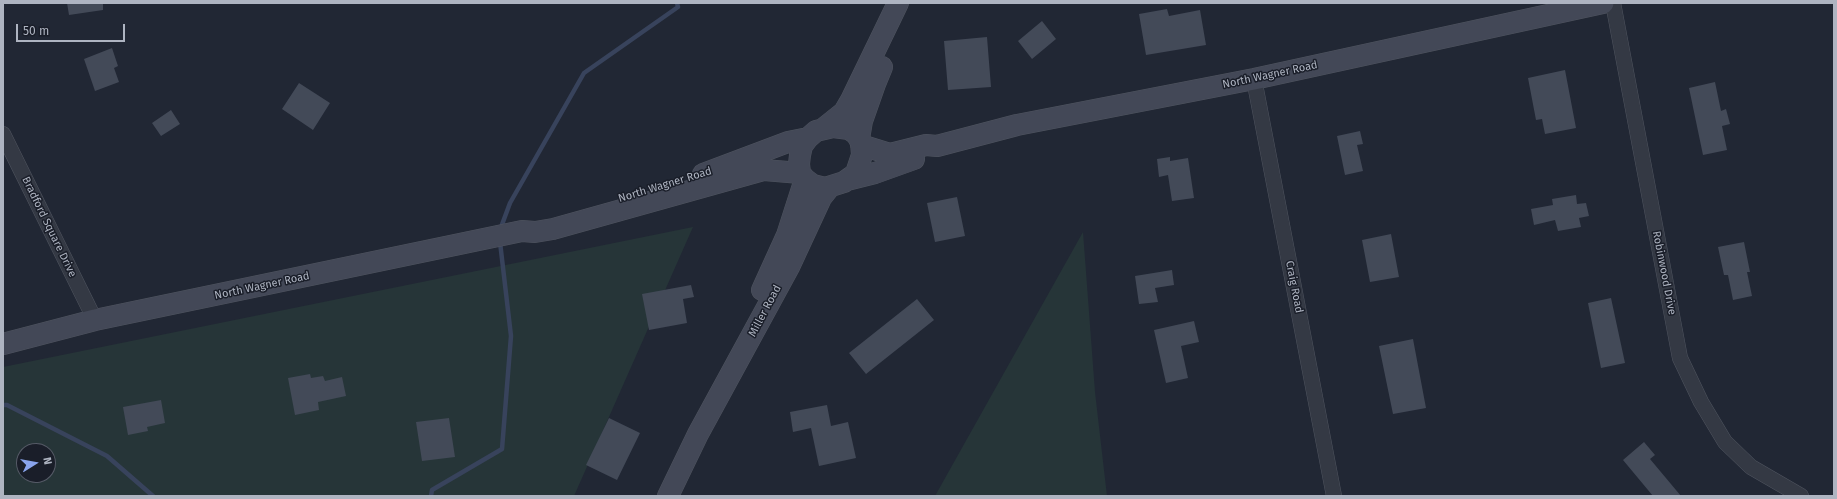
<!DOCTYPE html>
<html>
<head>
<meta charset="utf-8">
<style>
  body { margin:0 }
  #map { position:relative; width:1837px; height:499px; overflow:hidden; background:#212734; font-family:"Fira Sans",sans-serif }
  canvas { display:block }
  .frame { position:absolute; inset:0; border:4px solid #aeb4c1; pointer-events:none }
  .north { position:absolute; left:16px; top:443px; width:40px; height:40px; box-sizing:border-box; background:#1a1e29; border:1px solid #555a66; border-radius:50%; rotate:79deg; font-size:11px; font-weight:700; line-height:16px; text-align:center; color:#aeb4c1 }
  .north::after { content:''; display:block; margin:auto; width:14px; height:18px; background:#89a4ec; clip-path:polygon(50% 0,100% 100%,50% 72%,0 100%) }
  .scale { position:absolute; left:16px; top:24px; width:109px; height:18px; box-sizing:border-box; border:2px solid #aeb4c1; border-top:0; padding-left:5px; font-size:12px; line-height:14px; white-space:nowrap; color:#aeb4c1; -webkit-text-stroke:3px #1a1e29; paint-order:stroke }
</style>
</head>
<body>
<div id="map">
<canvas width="1837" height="499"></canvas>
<div class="frame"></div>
<div class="north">N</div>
<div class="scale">50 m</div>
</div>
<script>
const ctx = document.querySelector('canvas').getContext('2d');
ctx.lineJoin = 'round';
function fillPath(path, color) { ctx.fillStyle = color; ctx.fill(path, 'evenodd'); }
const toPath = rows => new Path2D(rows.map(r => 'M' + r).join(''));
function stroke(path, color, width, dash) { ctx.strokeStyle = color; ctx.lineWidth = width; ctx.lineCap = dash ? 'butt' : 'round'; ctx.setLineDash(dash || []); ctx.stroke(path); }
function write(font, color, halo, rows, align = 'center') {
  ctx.font = font + ' "Fira Sans",sans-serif'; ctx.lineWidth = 3; ctx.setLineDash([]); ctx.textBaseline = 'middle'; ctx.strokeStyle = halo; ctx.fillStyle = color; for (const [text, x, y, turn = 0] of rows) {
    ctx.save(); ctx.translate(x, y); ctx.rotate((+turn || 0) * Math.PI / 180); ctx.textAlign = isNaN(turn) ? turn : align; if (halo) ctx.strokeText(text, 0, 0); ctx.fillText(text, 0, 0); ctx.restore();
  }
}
const green = toPath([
  [693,227,574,496,3,496,3,367],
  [24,451,48,451,48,475,24,475],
  [1083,232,1095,392,1107,496,935,496]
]);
const stream = toPath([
  [500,230,510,203,584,73,678,7,677,3],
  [3,405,7,405,107,456,153,496],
  [431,496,432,490,502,449,511,336,500,242]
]);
const building = toPath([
  [67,3,103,3,103,10,69,15],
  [1167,9,1169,16,1200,10,1206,45,1146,55,1139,14],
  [1042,21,1056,39,1032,59,1018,41],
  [987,37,991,87,948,90,944,41],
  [112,48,118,66,114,68,119,82,95,91,84,59],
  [1565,70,1576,128,1545,134,1542,119,1536,120,1528,78],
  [1715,82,1721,111,1726,109,1730,124,1722,126,1727,150,1703,155,1689,88],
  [299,83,330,103,313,130,282,109],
  [171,110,180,124,161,136,152,123],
  [1360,131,1363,144,1357,145,1363,171,1345,175,1337,136],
  [1170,157,1170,161,1188,158,1194,198,1172,201,1168,175,1159,177,1157,159],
  [1576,195,1577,204,1586,203,1589,216,1579,218,1581,227,1558,231,1555,220,1534,225,1531,209,1553,205,1552,199],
  [957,197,965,236,935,242,927,203],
  [1391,234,1399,277,1370,282,1362,240],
  [1744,242,1750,272,1747,272,1752,296,1733,300,1728,275,1724,275,1718,247],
  [1172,270,1174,285,1155,288,1158,302,1139,304,1135,276],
  [691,285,694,297,683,299,687,323,649,330,642,294],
  [1611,298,1625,363,1601,368,1588,303],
  [917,299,934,320,866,374,849,353],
  [1194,321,1199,342,1181,346,1188,378,1166,383,1154,330],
  [1413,339,1426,408,1393,414,1379,346],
  [310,374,311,378,323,376,325,381,342,377,346,396,318,402,319,410,295,415,288,378],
  [161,400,165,423,147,427,148,431,128,435,123,407],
  [827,405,831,426,848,422,856,458,819,466,811,428,793,432,790,412],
  [449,418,455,457,422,461,416,422],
  [609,418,640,433,617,480,586,465],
  [1644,442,1655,455,1650,459,1681,496,1653,496,1623,460]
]);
const street = toPath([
  [1613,3,1680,358,1701,402,1725,442,1751,467,1801,496],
  [1254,79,1334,496],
  [3,134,95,320]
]);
const secondary = toPath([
  [833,127,849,129,856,134,861,142,862,155,856,173,851,177,844,182,825,188,813,185,805,179,800,173,799,164,800,155,802,146,808,138,816,131,833,127],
  [824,128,844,112,851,100,898,3],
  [859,139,862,121,875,84,882,67],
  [861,145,890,154,926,145,937,146,1017,125,1254,79,1603,3],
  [703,174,788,142,808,138],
  [847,180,875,173,914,159],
  [762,290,787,235,805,179],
  [3,344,95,320,522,231,535,232,553,229,764,170,800,173],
  [668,496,698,434,789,267,821,198,829,188]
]);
const streetNames = [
  ["North Wagner Road",1270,75,-12],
  ["North Wagner Road",665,185,-17],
  ["Bradford Square Drive",49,227,64],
  ["Robinwood Drive",1664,273,79],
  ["North Wagner Road",262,286,-12],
  ["Craig Road",1294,287,79],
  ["Miller Road",765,311,-62]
];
fillPath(green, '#263538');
stroke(stream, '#38435c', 4.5);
fillPath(building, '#434a58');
stroke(street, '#4f545f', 16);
stroke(secondary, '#4f545f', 22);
stroke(street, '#343944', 15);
stroke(secondary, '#434857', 21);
write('11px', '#aeb4c1', '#1a1e29', streetNames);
</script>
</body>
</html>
